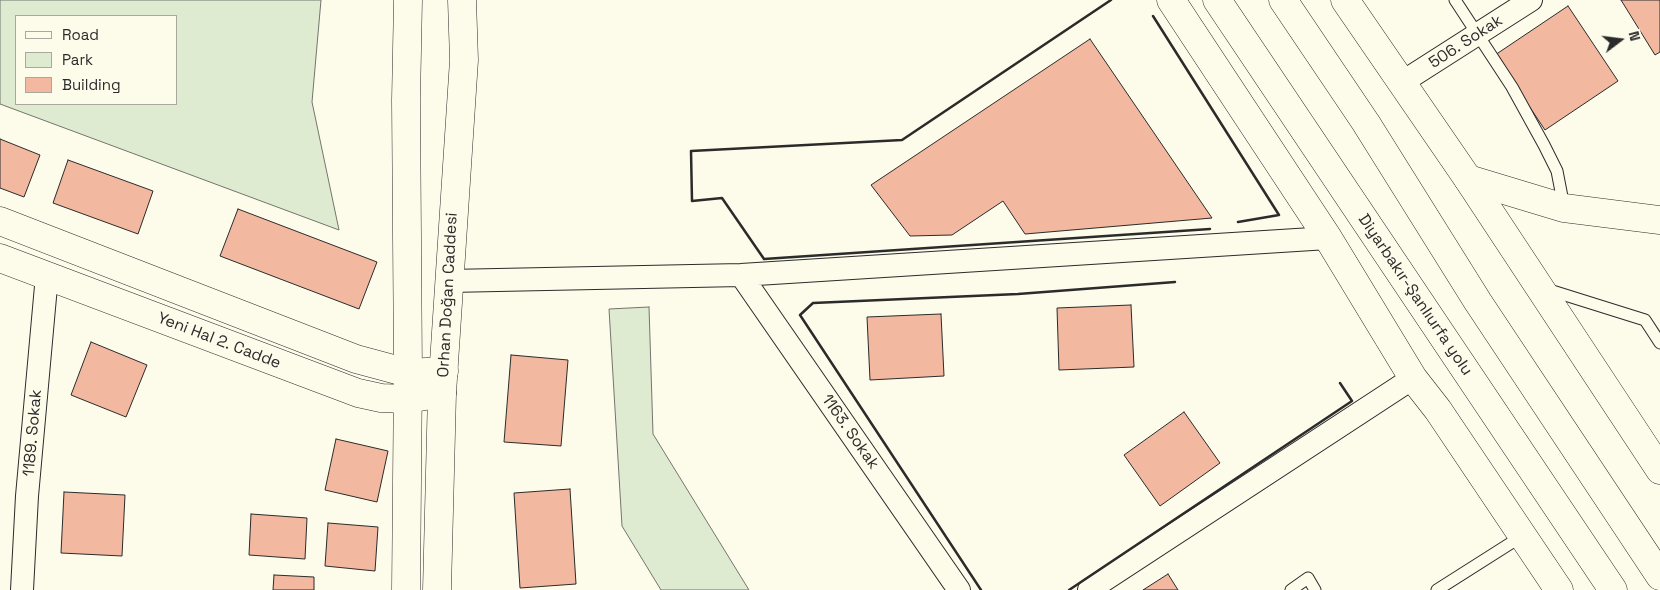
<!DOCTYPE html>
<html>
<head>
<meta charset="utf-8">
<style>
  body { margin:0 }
  #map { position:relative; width:1660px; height:590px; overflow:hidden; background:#fdfbea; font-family:"Space Grotesk",sans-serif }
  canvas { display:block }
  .legend { position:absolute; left:15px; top:15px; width:162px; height:90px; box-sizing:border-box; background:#fdfbea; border:1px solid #a9a89e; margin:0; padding:6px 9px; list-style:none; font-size:15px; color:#2b2b2b }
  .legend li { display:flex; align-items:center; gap:10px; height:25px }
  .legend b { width:25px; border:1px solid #a9a89e }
  .north { position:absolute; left:1595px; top:15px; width:50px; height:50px; -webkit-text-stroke:4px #fdfbea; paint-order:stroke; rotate:75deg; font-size:14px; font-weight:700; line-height:20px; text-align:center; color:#2b2b2b }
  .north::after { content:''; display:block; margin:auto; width:18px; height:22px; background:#2b2b2b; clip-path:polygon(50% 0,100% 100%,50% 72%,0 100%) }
</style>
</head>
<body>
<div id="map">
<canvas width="1660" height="590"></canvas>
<ul class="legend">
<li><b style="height:6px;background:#fdfbea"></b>Road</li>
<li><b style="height:14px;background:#deebd1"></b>Park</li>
<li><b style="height:14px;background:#f2b8a0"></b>Building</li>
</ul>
<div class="north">N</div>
</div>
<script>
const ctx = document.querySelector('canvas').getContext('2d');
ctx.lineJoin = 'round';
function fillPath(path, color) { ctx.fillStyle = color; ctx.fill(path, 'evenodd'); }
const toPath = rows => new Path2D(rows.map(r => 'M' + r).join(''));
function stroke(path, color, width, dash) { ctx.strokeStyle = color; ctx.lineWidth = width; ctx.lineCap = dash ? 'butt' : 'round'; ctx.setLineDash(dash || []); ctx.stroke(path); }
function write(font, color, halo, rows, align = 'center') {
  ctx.font = font + ' "Space Grotesk",sans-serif'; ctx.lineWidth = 4; ctx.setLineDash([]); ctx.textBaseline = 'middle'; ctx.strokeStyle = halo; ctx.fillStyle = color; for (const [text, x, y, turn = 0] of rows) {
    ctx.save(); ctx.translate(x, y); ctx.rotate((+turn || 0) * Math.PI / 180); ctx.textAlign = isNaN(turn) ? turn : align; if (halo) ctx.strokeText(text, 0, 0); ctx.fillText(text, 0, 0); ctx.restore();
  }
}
const green = toPath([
  [0,0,321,0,312,102,339,230,0,104,0,0],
  [176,16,176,104,16,104,16,16,176,16],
  [649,307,653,434,749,590,661,590,622,526,609,309,649,307]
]);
const building = toPath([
  [1621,0,1660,0,1660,52,1655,55,1621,0],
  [1568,6,1618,81,1545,130,1495,55,1568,6],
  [1090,39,1212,218,1025,234,1003,201,952,235,910,236,871,185,1090,39],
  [0,139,40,155,24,197,0,188,0,139],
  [68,160,153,191,138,234,53,203,68,160],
  [238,209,377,262,359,309,220,256,238,209],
  [1131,305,1134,367,1059,370,1057,308,1131,305],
  [941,314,944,376,870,380,867,317,941,314],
  [91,342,147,365,126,417,71,395,91,342],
  [511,355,568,360,561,446,504,442,511,355],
  [1184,412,1220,463,1160,506,1124,455,1184,412],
  [336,439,388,451,377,502,325,490,336,439],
  [570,489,576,584,520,588,514,493,570,489],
  [64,492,125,495,122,556,61,553,64,492],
  [251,514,307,518,305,559,249,555,251,514],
  [328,523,378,527,375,571,325,566,328,523],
  [1168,574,1178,590,1143,590,1168,574],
  [274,575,314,577,314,590,273,590,274,575]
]);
const service = toPath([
  [1455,0,1512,87,1544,145,1557,171,1564,207],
  [1546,289,1645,320,1660,343],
  [1291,590,1308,578,1315,590],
  [1437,590,1522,536]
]);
const minor = toPath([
  [1401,83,1531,0],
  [741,275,959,590],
  [449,281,741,275,1328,238],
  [22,590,27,496,47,275],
  [1089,590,1413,378]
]);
const tertiary = toPath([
  [1468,179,1564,208,1660,220],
  [0,221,356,359,408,373,444,371],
  [0,258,358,393,381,398,408,399,442,393]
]);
const secondary = toPath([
  [406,590,408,373,406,100,408,0],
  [437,590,442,393,464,60,462,0]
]);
const trunk = toPath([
  [1171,0,1328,238,1413,378,1438,410,1559,590],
  [1217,0,1613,590],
  [1283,0,1366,123,1478,302,1660,576],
  [1345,0,1468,179,1660,470]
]);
const wall = toPath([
  [1111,0,902,140,691,151,692,201,722,198,764,259,1210,229],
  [1153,16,1279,215,1238,222],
  [981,590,800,315,813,303,1018,294,1175,282],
  [1069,590,1352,401,1340,383]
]);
const streetNames = [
  ["506. Sokak",1466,42,-33],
  ["Orhan Doğan Caddesi",448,295,-87],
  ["Diyarbakır-Şanlıurfa yolu",1415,295,56],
  ["Yeni Hal 2. Cadde",219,341,21],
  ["1163. Sokak",850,432,55],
  ["1189. Sokak",33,433,-85]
];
fillPath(green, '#deebd1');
stroke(green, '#74746e', 1);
fillPath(building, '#f2b8a0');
stroke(building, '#2b2b2b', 1);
stroke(service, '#2b2b2b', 13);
stroke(minor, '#2b2b2b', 24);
stroke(tertiary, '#2b2b2b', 29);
stroke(secondary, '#2b2b2b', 29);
stroke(trunk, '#2b2b2b', 29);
stroke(service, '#fdfbea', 11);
stroke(minor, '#fdfbea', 22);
stroke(tertiary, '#fdfbea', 28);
stroke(secondary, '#fdfbea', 28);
stroke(trunk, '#fdfbea', 28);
stroke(wall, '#2b2b2b', 2.5);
write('16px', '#2b2b2b', '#fdfbea', streetNames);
</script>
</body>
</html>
